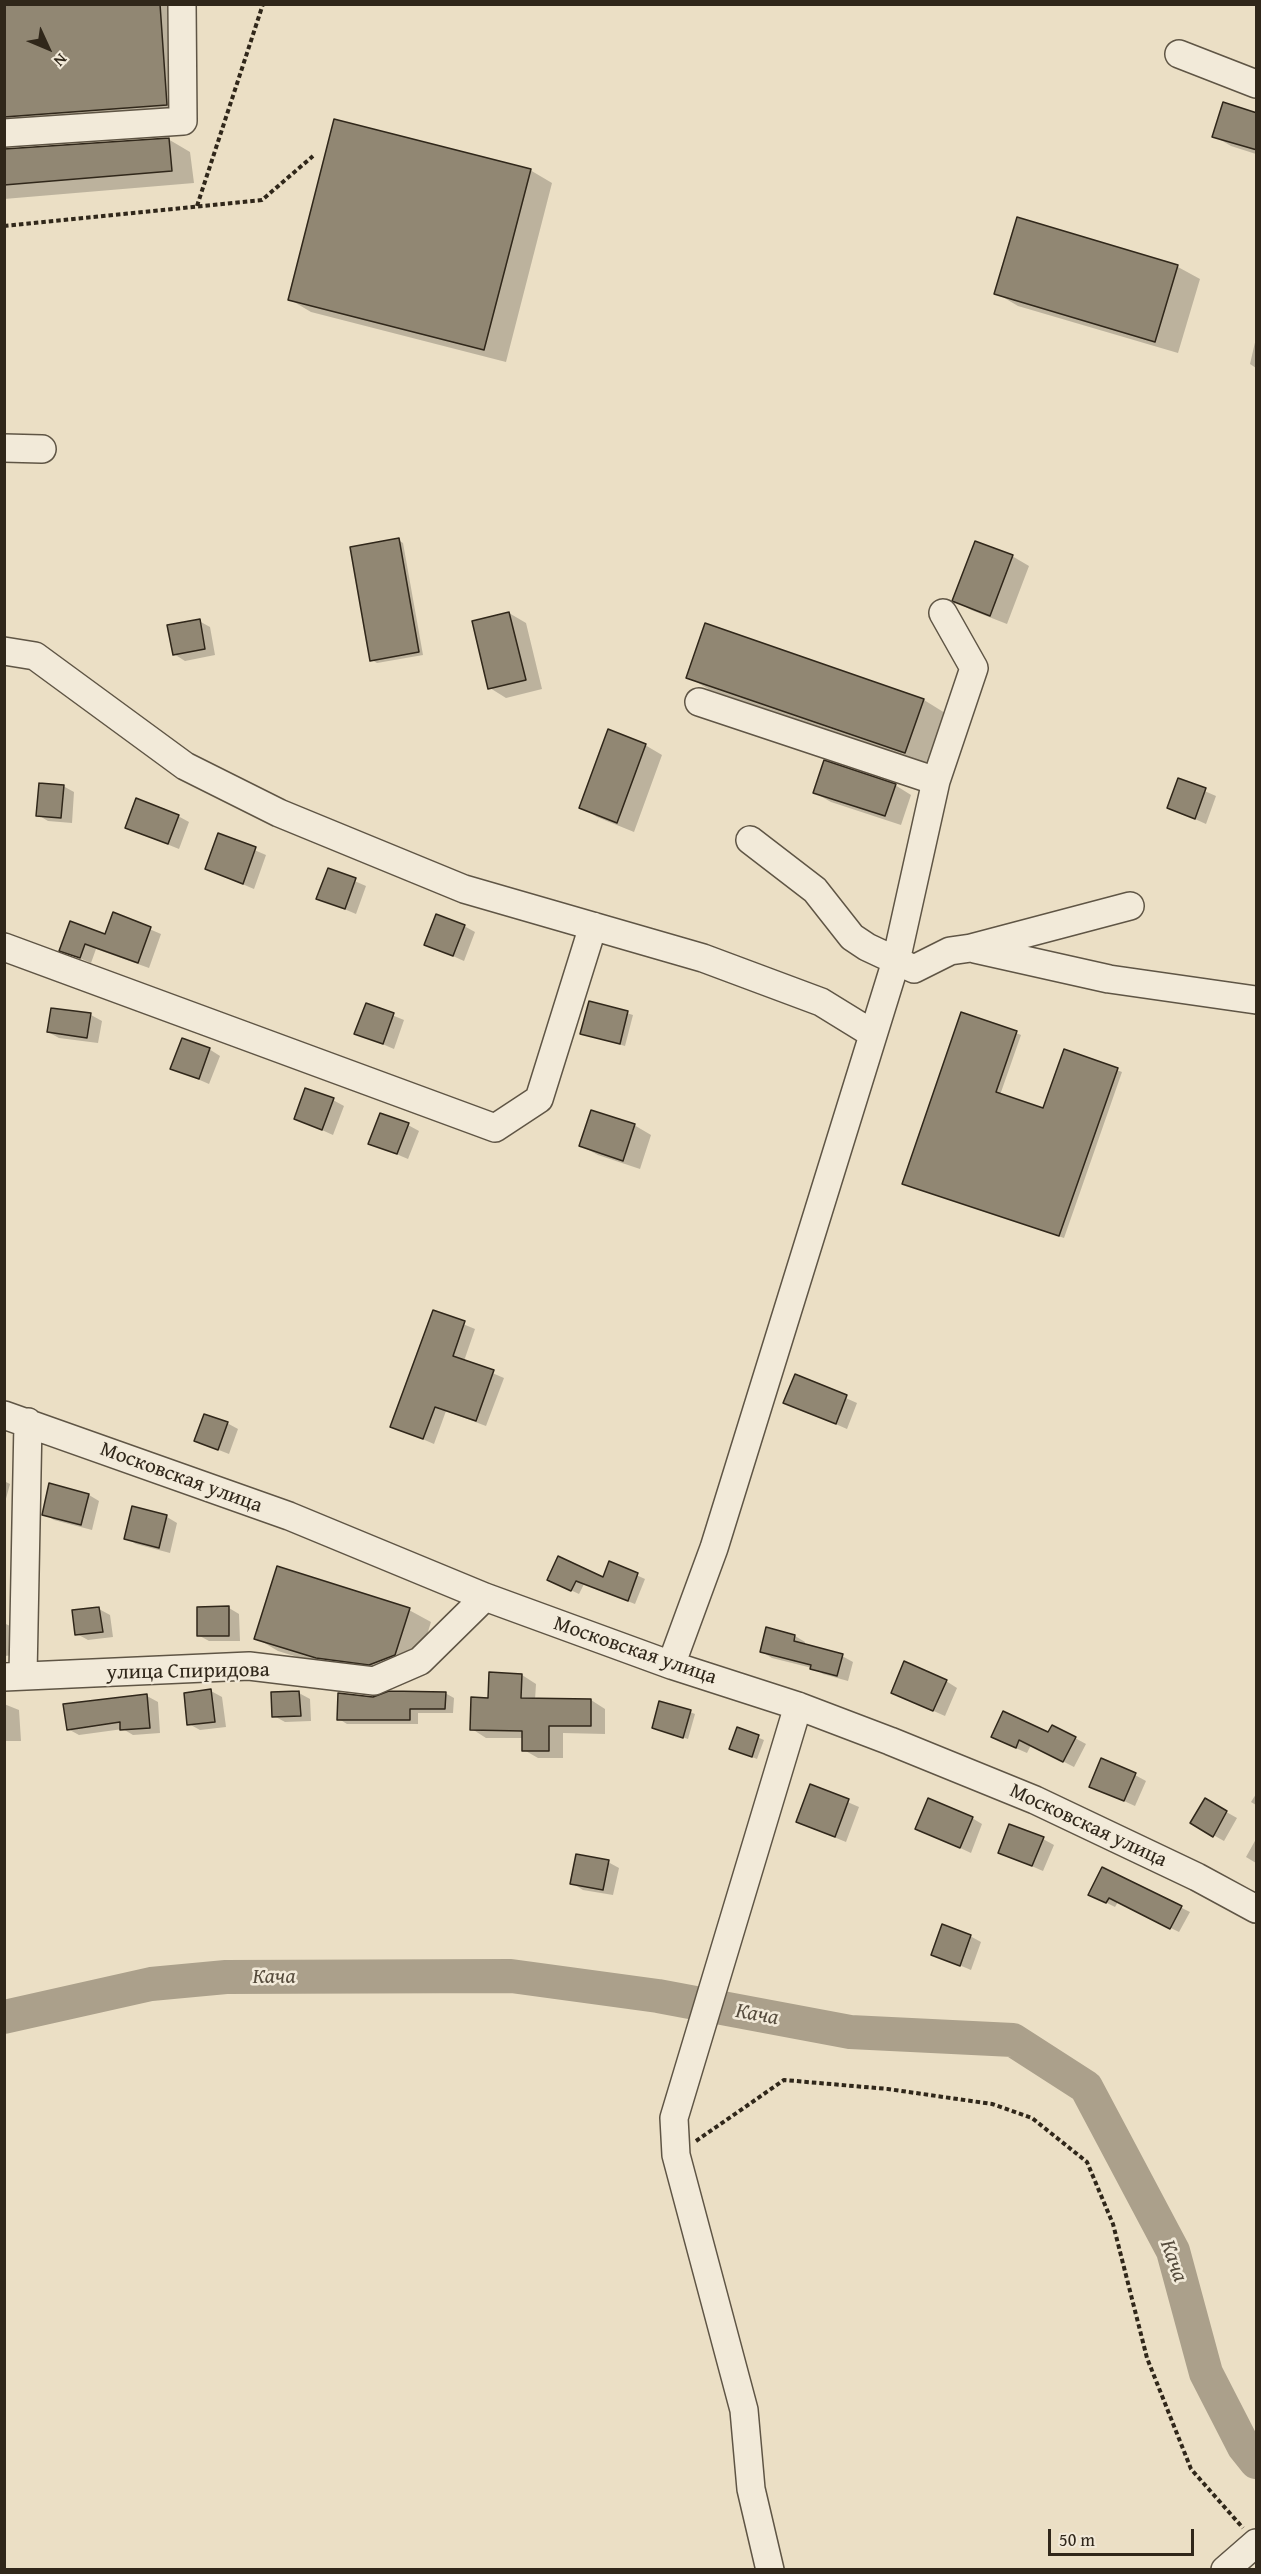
<!DOCTYPE html>
<html>
<head>
<meta charset="utf-8">
<style>
  body { margin:0 }
  #map { position:relative; width:1261px; height:2574px; overflow:hidden; background:#ebdfc5; font-family:"Gentium Book Plus",serif }
  canvas { display:block }
  .frame { position:absolute; inset:0; border:6px solid #30271a; pointer-events:none }
  .north { position:absolute; left:18px; top:18px; width:60px; height:60px; -webkit-text-stroke:4px #f2ead9; paint-order:stroke; rotate:134deg; font-size:16px; font-weight:700; line-height:24px; text-align:center; color:#30271a }
  .north::after { content:''; display:block; margin:auto; width:21px; height:27px; background:#30271a; clip-path:polygon(50% 0,100% 100%,50% 72%,0 100%) }
  .scale { position:absolute; left:1048px; top:2529px; width:146px; height:27px; box-sizing:border-box; border:3px solid #30271a; border-top:0; padding-left:8px; font-size:18px; line-height:21px; white-space:nowrap; color:#30271a; -webkit-text-stroke:4px #f2ead9; paint-order:stroke }
</style>
</head>
<body>
<div id="map">
<canvas width="1261" height="2574"></canvas>
<div class="frame"></div>
<div class="north">N</div>
<div class="scale">50 m</div>
</div>
<script>
const ctx = document.querySelector('canvas').getContext('2d');
ctx.lineJoin = 'round';
function fillPath(path, color) { ctx.fillStyle = color; ctx.fill(path, 'evenodd'); }
const toPath = rows => new Path2D(rows.map(r => 'M' + r).join(''));
function stroke(path, color, width, dash) { ctx.strokeStyle = color; ctx.lineWidth = width; ctx.lineCap = dash ? 'butt' : 'round'; ctx.setLineDash(dash || []); ctx.stroke(path); }
function write(font, color, halo, rows, align = 'center') {
  ctx.font = font + ' "Gentium Book Plus",serif'; ctx.lineWidth = 5; ctx.setLineDash([]); ctx.textBaseline = 'middle'; ctx.strokeStyle = halo; ctx.fillStyle = color; for (const [text, x, y, turn = 0] of rows) {
    ctx.save(); ctx.translate(x, y); ctx.rotate((+turn || 0) * Math.PI / 180); ctx.textAlign = isNaN(turn) ? turn : align; if (halo) ctx.strokeText(text, 0, 0); ctx.fillText(text, 0, 0); ctx.restore();
  }
}
const shadow = toPath([
  [4,4,181,4,189,117,4,130],
  [1256,114,1256,154,1231,146,1214,136],
  [168,139,190,152,194,183,4,199,4,150],
  [530,170,552,183,506,362,311,312,289,299],
  [1018,219,1178,267,1200,279,1178,353,1018,306,996,293],
  [1256,338,1256,368,1250,364],
  [398,540,403,543,423,655,377,663,372,660],
  [1012,556,1029,566,1007,624,971,610,954,600],
  [509,613,526,623,542,689,506,698,490,688],
  [199,621,210,627,215,655,185,661,174,654],
  [706,625,924,700,945,713,927,765,710,690,688,677],
  [645,745,662,755,634,832,597,817,581,807],
  [1179,780,1216,796,1206,824,1168,807],
  [895,785,911,795,901,825,831,802,815,793],
  [63,786,74,792,72,823,48,821,38,815],
  [178,816,189,822,179,849,127,828],
  [219,835,266,855,254,889,206,869],
  [329,870,366,886,356,914,318,898],
  [114,914,161,934,149,968,96,949,91,963,61,950,106,936],
  [464,926,475,932,464,961,426,944],
  [590,1002,633,1015,625,1046,582,1034],
  [367,1005,404,1020,394,1049,356,1033],
  [52,1010,91,1015,102,1021,98,1043,59,1038,48,1032],
  [1016,1033,1021,1035,1000,1095,1044,1110,1065,1051,1122,1072,1064,1238,904,1184],
  [209,1049,220,1056,209,1084,172,1068],
  [333,1100,344,1106,333,1135,295,1118],
  [408,1125,419,1131,408,1159,370,1143],
  [634,1125,651,1135,640,1169,598,1155,581,1146],
  [434,1312,475,1329,464,1361,504,1378,486,1426,446,1411,434,1444,392,1426],
  [796,1376,857,1403,847,1429,785,1402],
  [227,1423,238,1429,229,1454,196,1441],
  [4,1481,10,1484,4,1506],
  [89,1495,99,1501,92,1530,54,1520,44,1514],
  [133,1508,167,1517,177,1523,170,1553,136,1544,126,1538],
  [610,1563,645,1579,635,1604,584,1584,579,1594,549,1580,604,1579],
  [229,1608,239,1614,240,1641,209,1641,198,1635],
  [99,1609,110,1615,113,1637,88,1640,77,1634],
  [409,1610,431,1622,417,1667,340,1670,278,1651,256,1638],
  [4,1623,14,1628,16,1655,4,1656],
  [795,1636,805,1642,805,1646,842,1656,853,1662,848,1681,823,1674,812,1668,772,1658,762,1652],
  [522,1675,536,1684,535,1700,591,1700,605,1709,605,1734,563,1733,563,1758,538,1758,524,1750,524,1738,486,1738,472,1729,489,1699],
  [946,1681,957,1688,945,1716,904,1698],
  [211,1691,222,1697,226,1727,200,1730,189,1724],
  [299,1693,310,1699,311,1721,285,1722,274,1716],
  [445,1693,454,1698,453,1713,418,1713,418,1724,347,1724,339,1719,373,1698],
  [147,1696,158,1702,160,1733,133,1735,123,1729,79,1735,68,1729],
  [4,1704,19,1710,21,1741,4,1741],
  [690,1712,695,1714,688,1739,654,1728],
  [738,1729,764,1740,757,1759,731,1749],
  [1049,1734,1075,1738,1086,1744,1074,1767,1031,1745,1027,1753,1004,1743],
  [1135,1775,1146,1781,1135,1806,1091,1786],
  [811,1786,859,1807,846,1842,797,1822],
  [1256,1794,1256,1805,1251,1802],
  [1205,1800,1237,1818,1224,1841,1192,1823],
  [972,1818,982,1824,971,1853,917,1828],
  [1043,1839,1054,1845,1043,1871,999,1852],
  [1256,1839,1256,1863,1246,1857],
  [608,1862,619,1868,613,1895,583,1890,572,1883],
  [1103,1869,1190,1912,1179,1932,1118,1902,1115,1907,1099,1899],
  [970,1936,981,1942,971,1970,933,1954]
]);
const river = toPath([
  [4,2017,151,1984,226,1977,511,1976,658,1996,850,2032,1013,2040,1086,2087,1173,2251,1206,2373,1244,2447,1256,2462]
]);
const building = toPath([
  [4,4,160,4,167,105,4,117,4,4],
  [1223,102,1257,113,1257,150,1212,137,1223,102],
  [334,119,531,169,484,350,288,300,334,119],
  [169,138,172,171,4,185,4,149,169,138],
  [1017,217,1178,265,1155,342,994,294,1017,217],
  [399,538,419,652,370,661,350,547,399,538],
  [975,541,1013,555,990,616,952,601,975,541],
  [509,612,526,680,488,689,472,621,509,612],
  [200,619,205,649,173,655,167,625,200,619],
  [705,623,924,699,905,753,686,678,705,623],
  [608,729,646,744,617,823,579,808,608,729],
  [824,760,896,784,885,816,813,793,824,760],
  [1178,778,1206,788,1195,819,1167,808,1178,778],
  [39,783,64,785,61,818,36,816,39,783],
  [136,798,179,815,168,844,125,828,136,798],
  [218,833,256,847,243,884,205,869,218,833],
  [328,868,356,878,345,909,316,899,328,868],
  [113,912,151,927,138,963,85,944,80,958,59,951,70,921,105,934,113,912],
  [436,914,465,925,453,956,424,945,436,914],
  [589,1001,628,1011,620,1044,580,1034,589,1001],
  [366,1003,394,1013,383,1044,354,1034,366,1003],
  [51,1008,91,1013,87,1038,47,1032,51,1008],
  [961,1012,1017,1031,996,1092,1043,1108,1064,1049,1118,1068,1059,1236,902,1184,961,1012],
  [182,1038,210,1048,199,1079,170,1069,182,1038],
  [305,1088,334,1098,322,1130,294,1119,305,1088],
  [591,1110,635,1124,623,1161,579,1146,591,1110],
  [380,1113,409,1123,397,1154,368,1144,380,1113],
  [433,1310,465,1321,453,1356,494,1370,476,1421,435,1407,423,1439,390,1427,433,1310],
  [795,1374,847,1395,836,1424,783,1403,795,1374],
  [204,1414,228,1422,218,1450,194,1441,204,1414],
  [49,1483,89,1494,81,1525,42,1515,49,1483],
  [132,1506,167,1515,159,1548,124,1539,132,1506],
  [558,1556,603,1577,609,1561,638,1573,628,1601,576,1581,571,1591,547,1580,558,1556],
  [277,1566,410,1608,395,1655,369,1665,316,1658,254,1639,277,1566],
  [229,1606,229,1636,197,1636,197,1607,229,1606],
  [99,1607,103,1632,75,1635,72,1610,99,1607],
  [766,1627,795,1635,794,1641,843,1654,837,1676,810,1669,811,1665,760,1652,766,1627],
  [904,1661,947,1680,933,1711,891,1693,904,1661],
  [489,1672,522,1674,521,1698,591,1699,591,1726,549,1726,549,1751,522,1751,522,1731,470,1730,471,1697,488,1698,489,1672],
  [211,1689,215,1722,187,1725,184,1693,211,1689],
  [299,1691,301,1716,272,1717,271,1692,299,1691],
  [389,1691,446,1692,445,1709,410,1709,410,1720,337,1720,338,1693,373,1697,389,1691],
  [147,1694,150,1728,120,1730,120,1722,67,1730,63,1704,147,1694],
  [659,1701,691,1710,683,1738,652,1728,659,1701],
  [1003,1711,1048,1732,1052,1725,1076,1737,1063,1762,1019,1740,1016,1748,991,1737,1003,1711],
  [737,1727,759,1735,752,1757,729,1749,737,1727],
  [1101,1758,1136,1773,1124,1801,1089,1787,1101,1758],
  [810,1784,849,1799,835,1837,796,1822,810,1784],
  [928,1798,973,1817,960,1848,915,1829,928,1798],
  [1205,1798,1227,1811,1213,1837,1190,1823,1205,1798],
  [1009,1824,1044,1837,1032,1866,998,1853,1009,1824],
  [576,1854,609,1860,603,1890,570,1884,576,1854],
  [1102,1867,1182,1906,1170,1929,1109,1898,1106,1903,1088,1895,1102,1867],
  [942,1924,971,1935,960,1966,931,1955,942,1924]
]);
const path = toPath([
  [197,206,263,4],
  [4,226,262,200,313,156],
  [696,2141,784,2080,888,2089,992,2104,1032,2118,1087,2162,1113,2224,1147,2358,1191,2469,1243,2528]
]);
const minor = toPath([
  [1179,54,1256,84],
  [4,133,183,121,182,4],
  [4,448,42,449],
  [4,651,35,656,185,766,279,813,464,889,703,958,821,1002,873,1034],
  [699,702,936,781],
  [750,840,815,890,852,937,867,947,914,969,950,951,971,948,1130,906],
  [4,947,495,1128,539,1099,593,926],
  [975,949,1109,979,1256,1000],
  [4,1415,289,1516,485,1597,671,1665,798,1706,890,1741,1035,1800,1197,1877,1256,1909],
  [671,1665,714,1548,896,961,936,781,974,668,943,613],
  [23,1675,28,1422],
  [4,1677,249,1666,374,1681,420,1661,485,1597],
  [770,2570,751,2489,744,2410,676,2155,674,2118,798,1706],
  [1225,2570,1256,2543]
]);
const streetNames = [
  ["Московская улица",181,1478,20],
  ["Московская улица",635,1651,19],
  ["улица Спиридова",188,1672,-1],
  ["Московская улица",1088,1826,25]
];
const waterNames = [
  ["Кача",274,1977],
  ["Кача",757,2015,10],
  ["Кача",1173,2261,70]
];
fillPath(shadow, '#0003');
stroke(river, '#aba08b', 34);
fillPath(building, '#918773');
stroke(building, '#30271a', 1.5);
stroke(minor, '#5f5545', 30);
stroke(path, '#30271a', 4, [4.5, 3]);
stroke(minor, '#f2ead9', 27);
write('21px', '#30271a', '#f2ead9', streetNames);
write('italic 22px', '#554b3c', '#f2ead9', waterNames);
</script>
</body>
</html>
